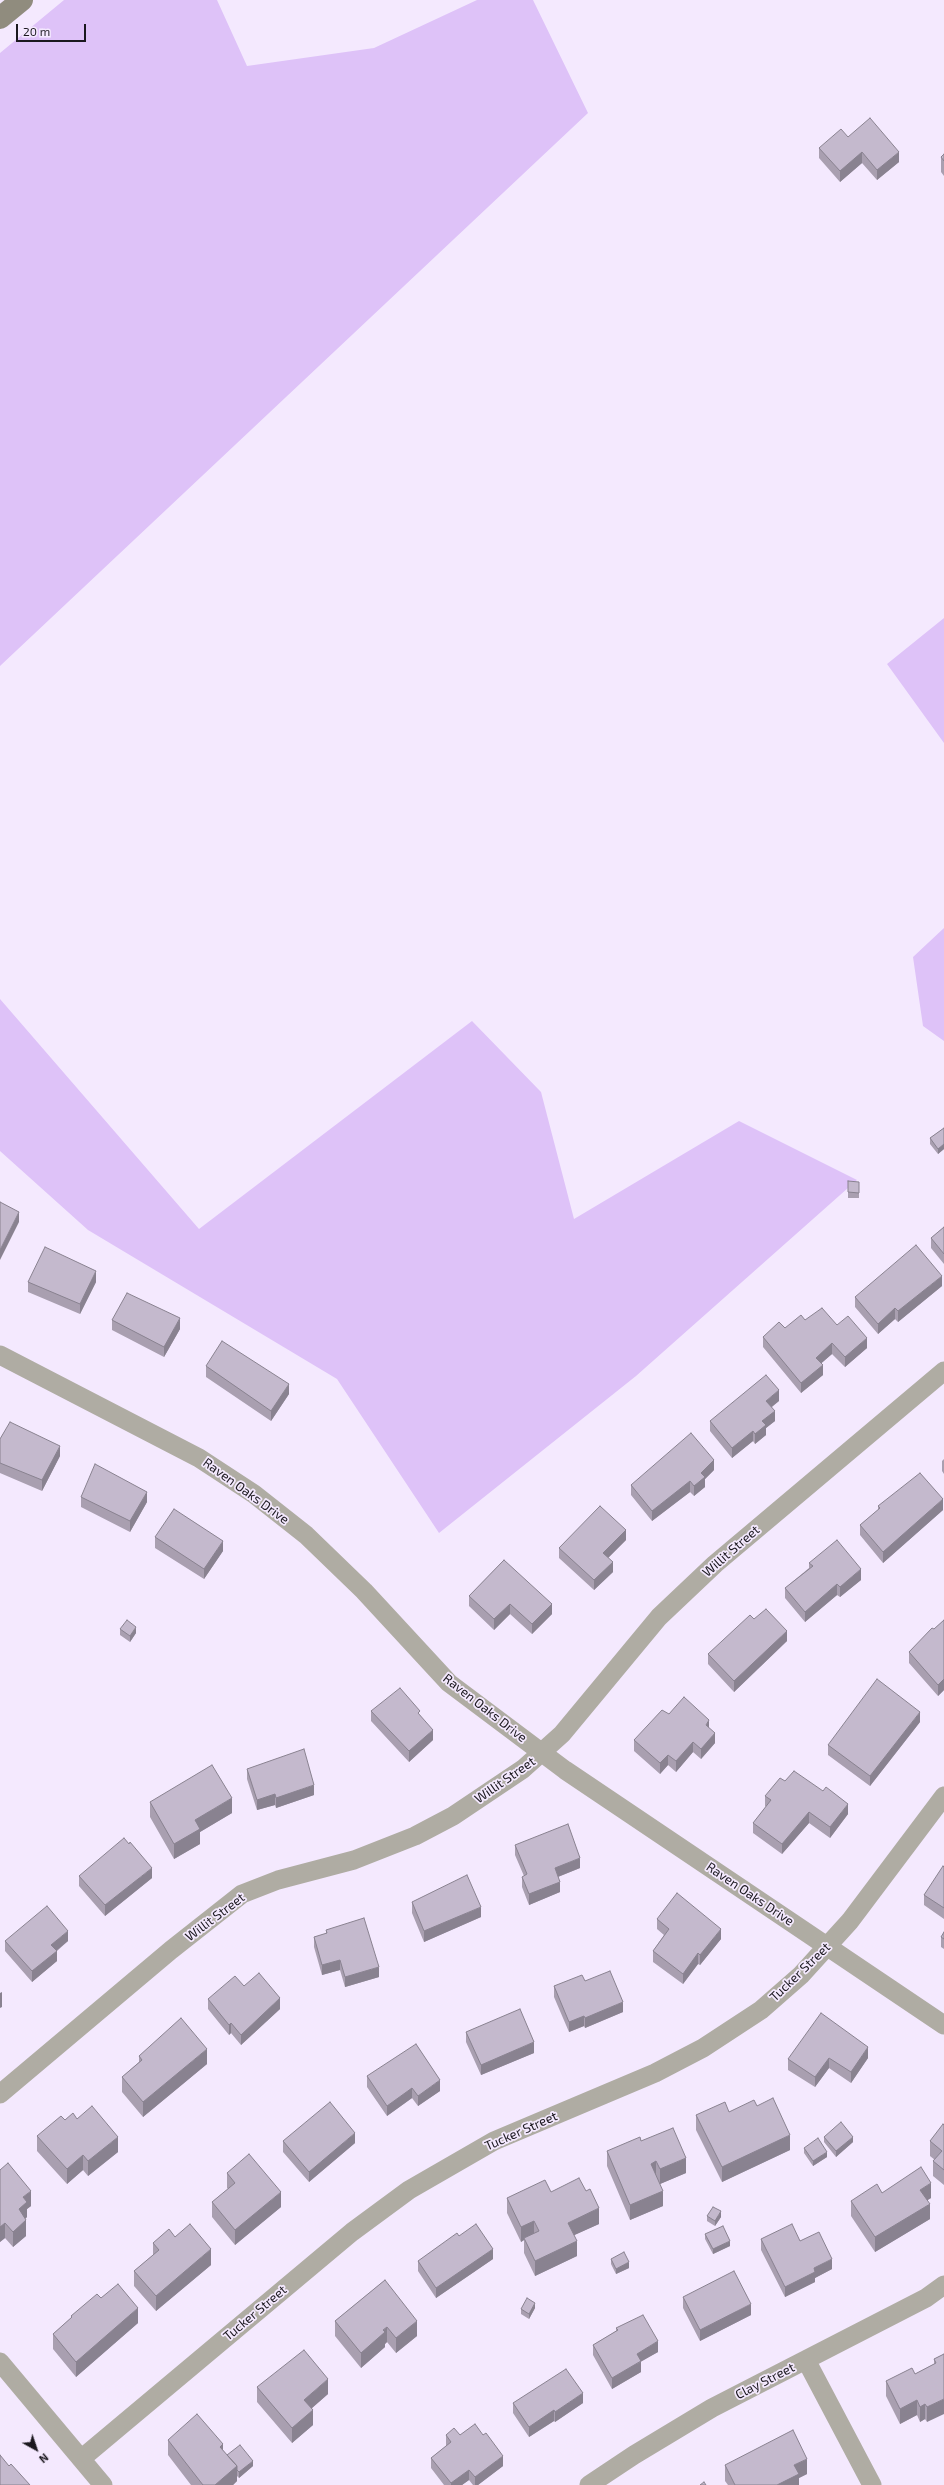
<!DOCTYPE html>
<html>
<head>
<meta charset="utf-8">
<style>
  body { margin:0 }
  #map { position:relative; width:944px; height:2485px; overflow:hidden; background:#f4e9fe; font-family:"Exo 2",sans-serif }
  canvas { display:block }
  .north { position:absolute; left:16px; top:2429px; width:40px; height:40px; -webkit-text-stroke:3px #f4e9fe; paint-order:stroke; rotate:140deg; font-size:11px; font-weight:700; line-height:16px; text-align:center; color:#1b181f }
  .north::after { content:''; display:block; margin:auto; width:14px; height:18px; background:#1b181f; clip-path:polygon(50% 0,100% 100%,50% 72%,0 100%) }
  .scale { position:absolute; left:16px; top:24px; width:70px; height:18px; box-sizing:border-box; border:2px solid #1b181f; border-top:0; padding-left:5px; font-size:12px; line-height:14px; white-space:nowrap; color:#1b181f; -webkit-text-stroke:3px #f4e9fe; paint-order:stroke }
</style>
</head>
<body>
<div id="map">
<canvas width="944" height="2485"></canvas>
<div class="north">N</div>
<div class="scale">20 m</div>
</div>
<script>
const ctx = document.querySelector('canvas').getContext('2d');
ctx.lineJoin = 'round';
function fillPath(path, color) { ctx.fillStyle = color; ctx.fill(path, 'evenodd'); }
const toPath = rows => new Path2D(rows.map(r => 'M' + r).join(''));
function stroke(path, color, width, dash) { ctx.strokeStyle = color; ctx.lineWidth = width; ctx.lineCap = dash ? 'butt' : 'round'; ctx.setLineDash(dash || []); ctx.stroke(path); }
function write(font, color, halo, rows, align = 'center') {
  ctx.font = font + ' "Exo 2",sans-serif'; ctx.lineWidth = 3.5; ctx.setLineDash([]); ctx.textBaseline = 'middle'; ctx.strokeStyle = halo; ctx.fillStyle = color; for (const [text, x, y, turn = 0] of rows) {
    ctx.save(); ctx.translate(x, y); ctx.rotate((+turn || 0) * Math.PI / 180); ctx.textAlign = isNaN(turn) ? turn : align; if (halo) ctx.strokeText(text, 0, 0); ctx.fillText(text, 0, 0); ctx.restore();
  }
}
const green = toPath([
  [64,0,217,0,247,66,374,48,477,0,533,0,588,113,0,666,0,53],
  [944,618,944,743,887,664],
  [944,928,944,1041,923,1026,913,957],
  [0,999,199,1229,472,1021,541,1092,574,1219,739,1121,857,1180,636,1376,439,1533,337,1379,88,1230,0,1151]
]);
const street = toPath([
  [0,1355,199,1458,254,1494,306,1535,364,1591,449,1683,565,1770,944,2025],
  [0,2094,171,1950,242,1894,278,1880,354,1860,415,1836,453,1816,523,1769,562,1734,659,1617,715,1564,944,1371],
  [806,2360,872,2485],
  [0,2362,103,2485],
  [81,2459,352,2232,409,2190,494,2141,655,2073,703,2048,761,2010,801,1975,850,1921,944,1796],
  [589,2485,634,2455,712,2408,926,2298,944,2285]
]);
const secondary = toPath([
  [0,18,22,0]
]);
const wall = toPath([
  [848,137,899,162,877,180,862,163,840,182,819,158,819,148],
  [944,154,944,176,941,172,941,157],
  [944,1128,944,1149,938,1154,930,1144,930,1138],
  [848,1181,859,1187,859,1198,848,1198],
  [944,1227,944,1264,931,1248,931,1238],
  [28,1282,96,1282,80,1314,28,1292],
  [942,1286,898,1322,895,1319,878,1334,855,1307,855,1297],
  [112,1320,180,1329,164,1357,112,1330],
  [805,1320,837,1325,867,1348,845,1367,832,1354,821,1363,823,1375,801,1393,763,1347,763,1337],
  [206,1366,289,1394,271,1421,206,1377],
  [779,1401,772,1407,775,1421,766,1428,766,1435,755,1444,753,1441,732,1458,710,1431,710,1421],
  [0,1439,60,1456,42,1491,0,1473],
  [944,1459,944,1474,942,1471,942,1461],
  [714,1470,705,1479,705,1487,694,1496,690,1492,652,1521,631,1495,631,1485],
  [81,1497,147,1502,130,1532,81,1507],
  [878,1506,943,1510,883,1563,860,1535,860,1525,878,1510],
  [155,1537,223,1551,204,1579,155,1548],
  [626,1540,608,1558,613,1572,594,1590,559,1558,559,1548],
  [504,1560,552,1614,532,1634,510,1614,494,1630,469,1606,469,1596],
  [809,1563,861,1580,840,1597,837,1595,805,1622,785,1598,785,1588,809,1568],
  [754,1619,787,1641,734,1692,708,1664,708,1654],
  [944,1620,944,1690,938,1696,909,1663,909,1652],
  [120,1629,136,1633,130,1642,120,1635],
  [371,1711,420,1715,433,1740,409,1762,371,1721],
  [669,1714,709,1728,715,1743,701,1759,693,1752,676,1772,668,1765,660,1774,634,1751,634,1740],
  [920,1722,870,1786,828,1755,828,1745],
  [247,1769,314,1795,276,1808,275,1805,257,1810,247,1779],
  [765,1796,848,1814,830,1838,809,1823,782,1854,753,1833,753,1823,766,1807,765,1806],
  [150,1802,232,1813,200,1832,200,1844,174,1859,150,1817],
  [515,1845,580,1868,558,1877,560,1892,529,1905,522,1887,522,1877,524,1876,515,1855],
  [944,1867,944,1919,924,1905,924,1895],
  [79,1876,152,1878,105,1916,79,1886],
  [412,1902,481,1917,424,1942,412,1913],
  [657,1919,721,1939,700,1965,698,1964,683,1984,653,1962,653,1951,664,1935,657,1929],
  [326,1930,379,1977,345,1987,340,1970,322,1975,314,1947,314,1937,326,1934],
  [944,1932,944,1949,941,1947,941,1937],
  [5,1941,68,1941,57,1951,57,1961,32,1982,5,1951],
  [585,1981,623,2012,585,2028,584,2026,569,2032,554,1997,554,1986],
  [244,1986,280,2009,241,2045,231,2033,229,2035,208,2009,208,1999],
  [466,2032,534,2053,481,2075,466,2042],
  [139,2056,207,2064,143,2117,122,2092,122,2077,139,2062],
  [868,2058,851,2083,829,2068,815,2087,788,2070,788,2059],
  [367,2076,440,2091,418,2106,412,2098,387,2116,367,2087],
  [757,2106,790,2150,722,2182,696,2130,696,2115,729,2112],
  [77,2119,118,2152,88,2176,83,2170,67,2184,37,2151,37,2136,65,2120],
  [944,2125,944,2185,933,2176,933,2161,935,2160,930,2156,930,2141],
  [824,2137,853,2142,836,2157,824,2142],
  [283,2141,355,2143,309,2182,283,2152],
  [641,2141,686,2173,660,2184,663,2206,630,2220,607,2166,607,2151],
  [804,2148,827,2157,813,2166,804,2153],
  [0,2170,31,2206,27,2209,27,2217,25,2219,26,2236,13,2247,5,2238,0,2242],
  [227,2173,281,2207,235,2245,212,2217,212,2202,228,2189,227,2188],
  [586,2191,599,2224,574,2235,577,2256,535,2276,524,2253,524,2240,521,2242,507,2213,507,2198,551,2192],
  [882,2193,931,2198,927,2200,930,2219,875,2252,851,2216,851,2201],
  [707,2216,721,2217,715,2226,707,2221],
  [705,2234,730,2246,713,2254,705,2239],
  [459,2236,493,2259,436,2298,418,2271,418,2261],
  [175,2237,211,2265,156,2311,134,2286,134,2271,153,2255,153,2243],
  [761,2239,800,2241,832,2269,815,2278,815,2282,785,2297,761,2250],
  [611,2259,629,2268,616,2274,611,2264],
  [385,2280,417,2336,396,2353,387,2342,385,2344,385,2347,361,2368,335,2336,335,2321],
  [683,2297,751,2315,700,2341,683,2308],
  [101,2298,138,2323,76,2377,53,2349,53,2334,71,2318,71,2316],
  [535,2308,529,2319,521,2314,521,2309],
  [616,2328,658,2352,641,2361,641,2372,612,2389,593,2355,593,2345,616,2331],
  [944,2354,927,2422,925,2419,920,2422,917,2415,900,2424,886,2396,886,2381,915,2374,934,2364,934,2359],
  [257,2387,328,2394,312,2408,313,2425,292,2443,257,2402],
  [513,2403,583,2403,555,2422,554,2421,529,2437,513,2413],
  [446,2435,460,2435,503,2466,478,2485,473,2485,469,2480,462,2485,444,2485,431,2468,431,2458,446,2446],
  [168,2440,223,2450,227,2455,253,2466,239,2478,237,2476,237,2481,233,2485,191,2485,168,2455],
  [725,2465,807,2474,799,2478,799,2485,728,2485,725,2481]
]);
const shadedWall = toPath([
  [862,152,862,163,840,182,840,171],
  [899,152,899,162,877,180,877,170],
  [944,1144,944,1149,938,1154,938,1149],
  [19,1212,19,1222,0,1260,0,1250],
  [96,1271,96,1282,80,1314,80,1304],
  [942,1276,942,1286,898,1322,898,1311],
  [895,1308,895,1319,878,1334,878,1324],
  [180,1318,180,1329,164,1357,164,1347],
  [867,1338,867,1348,845,1367,845,1357],
  [832,1343,832,1354,816,1368,816,1358],
  [823,1365,823,1375,801,1393,801,1383],
  [289,1384,289,1394,271,1421,271,1411],
  [779,1390,779,1401,766,1411,766,1401],
  [775,1411,775,1421,766,1428,766,1435,755,1444,755,1434,762,1421],
  [753,1431,753,1441,732,1458,732,1448],
  [60,1446,60,1456,42,1491,42,1480],
  [714,1460,714,1470,705,1479,705,1487,694,1496,694,1486,701,1473],
  [690,1481,690,1492,652,1521,652,1511],
  [147,1492,147,1502,130,1532,130,1521],
  [943,1499,943,1510,883,1563,883,1552],
  [626,1530,626,1540,603,1563,603,1553],
  [223,1541,223,1551,204,1579,204,1569],
  [613,1562,613,1572,594,1590,594,1580],
  [861,1569,861,1580,840,1597,840,1587],
  [837,1584,837,1595,805,1622,805,1612],
  [510,1604,510,1614,494,1630,494,1619],
  [552,1604,552,1614,532,1634,532,1624],
  [136,1627,136,1633,130,1642,130,1636],
  [787,1631,787,1641,734,1692,734,1681],
  [944,1679,944,1690,938,1696,938,1685],
  [920,1712,920,1722,870,1786,870,1776],
  [709,1720,709,1730,706,1725],
  [433,1730,433,1740,409,1762,409,1751],
  [715,1733,715,1743,701,1759,701,1749],
  [693,1742,693,1752,676,1772,676,1761],
  [668,1755,668,1765,660,1774,660,1763],
  [314,1785,314,1795,276,1808,276,1798],
  [275,1794,275,1805,257,1810,257,1800],
  [232,1798,232,1813,200,1832,200,1844,174,1859,174,1844,195,1820],
  [848,1804,848,1814,830,1838,830,1827],
  [809,1812,809,1823,782,1854,782,1844],
  [580,1858,580,1868,555,1878,555,1868],
  [152,1868,152,1878,105,1916,105,1905],
  [560,1882,560,1892,529,1905,529,1894],
  [481,1907,481,1917,424,1942,424,1931],
  [721,1929,721,1939,700,1965,700,1955],
  [68,1931,68,1941,51,1955,51,1945],
  [57,1951,57,1961,32,1982,32,1971],
  [698,1953,698,1964,683,1984,683,1974],
  [340,1960,340,1970,322,1975,322,1965],
  [379,1967,379,1977,345,1987,345,1977],
  [2,1992,2,2007,0,2008,0,1993],
  [280,1998,280,2009,241,2045,241,2035],
  [623,2002,623,2012,585,2028,585,2018],
  [584,2016,584,2026,569,2032,569,2022],
  [231,2023,231,2033,229,2035,229,2025],
  [534,2042,534,2053,481,2075,481,2065],
  [868,2047,868,2058,851,2083,851,2072],
  [207,2049,207,2064,143,2117,143,2102],
  [829,2058,829,2068,815,2087,815,2077],
  [440,2080,440,2091,418,2106,418,2096],
  [412,2088,412,2098,387,2116,387,2106],
  [355,2133,355,2143,309,2182,309,2172],
  [790,2135,790,2150,722,2182,722,2167],
  [118,2137,118,2152,88,2176,88,2161],
  [853,2137,853,2142,836,2157,836,2151],
  [827,2152,827,2157,813,2166,813,2161],
  [83,2155,83,2170,67,2184,67,2169],
  [686,2158,686,2173,660,2184,660,2169],
  [656,2161,656,2176,651,2164],
  [931,2183,931,2198,920,2205,920,2190],
  [31,2191,31,2206,27,2209,27,2217,19,2224,19,2209,23,2197],
  [663,2191,663,2206,630,2220,630,2205],
  [281,2192,281,2207,235,2245,235,2230],
  [930,2204,930,2219,875,2252,875,2237],
  [599,2208,599,2224,568,2238,568,2223],
  [721,2211,721,2217,715,2226,715,2221],
  [26,2220,26,2236,13,2247,13,2232],
  [534,2221,534,2236,524,2238,524,2240,521,2242,521,2227],
  [5,2223,5,2238,0,2242,0,2227],
  [577,2241,577,2256,535,2276,535,2261],
  [730,2241,730,2246,713,2254,713,2249],
  [211,2249,211,2265,156,2311,156,2296],
  [493,2249,493,2259,436,2298,436,2288],
  [832,2259,832,2269,815,2278,815,2282,785,2297,785,2287,814,2268],
  [629,2262,629,2268,616,2274,616,2269],
  [535,2303,535,2308,529,2319,529,2314],
  [751,2304,751,2315,700,2341,700,2330],
  [138,2308,138,2323,76,2377,76,2362],
  [417,2321,417,2336,396,2353,396,2338],
  [387,2327,387,2342,385,2344,385,2347,361,2368,361,2353],
  [658,2341,658,2352,637,2364,637,2354],
  [641,2361,641,2372,612,2389,612,2378],
  [328,2379,328,2394,304,2415,304,2400],
  [583,2393,583,2403,555,2422,555,2412],
  [944,2399,944,2414,927,2422,927,2407],
  [917,2400,917,2415,900,2424,900,2409],
  [925,2404,925,2419,920,2422,920,2407],
  [313,2410,313,2425,292,2443,292,2428],
  [554,2410,554,2421,529,2437,529,2427],
  [223,2444,223,2459,220,2447],
  [503,2456,503,2466,478,2485,475,2485,475,2477],
  [807,2459,807,2474,799,2478,799,2485,777,2485,794,2465],
  [253,2461,253,2466,239,2478,239,2472],
  [237,2466,237,2481,233,2485,215,2485],
  [469,2470,469,2480,462,2485,451,2485,451,2483]
]);
const building = toPath([
  [870,118,899,152,877,170,862,152,840,171,819,148,841,129,848,137,870,118],
  [944,154,944,161,941,157,944,154],
  [944,1128,944,1144,938,1149,930,1138,944,1128],
  [848,1181,859,1182,859,1193,848,1192,848,1181],
  [0,1202,19,1212,0,1250,0,1202],
  [944,1227,944,1254,931,1238,944,1227],
  [916,1245,942,1276,898,1311,895,1308,878,1324,855,1297,916,1245],
  [45,1247,96,1271,80,1304,28,1282,45,1247],
  [127,1293,180,1318,164,1347,112,1320,127,1293],
  [822,1308,837,1325,848,1316,867,1338,845,1357,832,1343,816,1358,823,1365,801,1383,763,1337,779,1322,785,1328,801,1315,805,1320,822,1308],
  [222,1341,289,1384,271,1411,206,1366,222,1341],
  [766,1375,779,1390,766,1401,775,1411,762,1421,766,1425,755,1434,753,1431,732,1448,710,1421,766,1375],
  [10,1422,60,1446,42,1480,0,1463,0,1439,10,1422],
  [691,1433,714,1460,701,1473,705,1477,694,1486,690,1481,652,1511,631,1485,691,1433],
  [95,1464,147,1492,130,1521,81,1497,95,1464],
  [920,1473,943,1499,883,1552,860,1525,880,1508,878,1506,920,1473],
  [600,1506,626,1530,603,1553,613,1562,594,1580,559,1548,600,1506],
  [174,1509,223,1541,204,1569,155,1537,174,1509],
  [837,1540,861,1569,840,1587,837,1584,805,1612,785,1588,813,1566,809,1563,837,1540],
  [504,1560,552,1604,532,1624,510,1604,494,1619,469,1596,504,1560],
  [766,1609,787,1631,734,1681,708,1654,750,1615,754,1619,766,1609],
  [127,1620,136,1627,130,1636,120,1629,127,1620],
  [944,1620,944,1679,938,1685,909,1652,932,1628,934,1629,944,1620],
  [877,1679,920,1712,870,1776,828,1745,877,1679],
  [400,1688,420,1711,418,1713,433,1730,409,1751,371,1711,400,1688],
  [684,1697,709,1720,706,1725,715,1733,701,1749,693,1742,676,1761,668,1755,660,1763,634,1740,662,1710,669,1714,684,1697],
  [304,1749,314,1785,276,1798,275,1794,257,1800,247,1769,304,1749],
  [212,1765,232,1798,195,1820,200,1829,174,1844,150,1802,212,1765],
  [794,1771,823,1791,826,1787,848,1804,830,1827,809,1812,782,1844,753,1823,771,1800,765,1796,780,1778,785,1781,794,1771],
  [568,1824,580,1858,555,1868,560,1882,529,1894,522,1877,527,1874,515,1845,568,1824],
  [124,1838,129,1844,130,1842,152,1868,105,1905,79,1876,124,1838],
  [943,1866,944,1867,944,1908,924,1895,943,1866],
  [467,1875,481,1907,424,1931,412,1902,467,1875],
  [677,1893,721,1929,700,1955,698,1953,683,1974,653,1951,669,1929,657,1919,677,1893],
  [47,1906,68,1931,51,1945,57,1951,32,1971,5,1941,47,1906],
  [364,1918,379,1967,345,1977,340,1960,322,1965,314,1937,327,1933,326,1930,364,1918],
  [944,1932,944,1939,941,1937,944,1932],
  [610,1971,623,2002,585,2018,584,2016,569,2022,554,1986,582,1975,585,1981,610,1971],
  [259,1973,280,1998,241,2035,231,2023,229,2025,208,1999,235,1976,244,1986,259,1973],
  [520,2009,534,2042,481,2065,466,2032,520,2009],
  [821,2013,868,2047,851,2072,829,2058,815,2077,788,2059,821,2013],
  [181,2018,207,2049,143,2102,122,2077,142,2060,139,2056,181,2018],
  [416,2044,440,2080,418,2096,412,2088,387,2106,367,2076,416,2044],
  [773,2098,790,2135,722,2167,696,2115,725,2102,729,2112,754,2100,757,2106,773,2098],
  [330,2102,355,2133,309,2172,283,2141,330,2102],
  [92,2106,118,2137,88,2161,83,2155,67,2169,37,2136,61,2116,65,2120,73,2113,77,2119,92,2106],
  [841,2122,853,2137,836,2151,824,2137,841,2122],
  [943,2124,944,2125,944,2170,933,2161,942,2151,930,2141,943,2124],
  [673,2128,686,2158,660,2169,656,2161,651,2164,663,2191,630,2205,607,2151,640,2137,641,2141,673,2128],
  [818,2138,827,2152,813,2161,804,2148,818,2138],
  [249,2154,281,2192,235,2230,212,2202,235,2183,227,2173,249,2154],
  [8,2163,31,2191,23,2197,27,2202,19,2209,26,2220,13,2232,5,2223,0,2227,0,2170,8,2163],
  [921,2167,931,2183,920,2190,930,2204,875,2237,851,2201,877,2184,882,2193,921,2167],
  [579,2178,586,2191,590,2189,599,2208,568,2223,577,2241,535,2261,524,2238,539,2231,534,2221,521,2227,507,2198,545,2180,551,2192,579,2178],
  [713,2207,721,2211,715,2221,707,2216,713,2207],
  [190,2224,211,2249,156,2296,134,2271,159,2250,153,2243,169,2229,175,2237,190,2224],
  [476,2224,493,2249,436,2288,418,2261,457,2233,459,2236,476,2224],
  [792,2224,800,2241,819,2232,832,2259,814,2268,815,2272,785,2287,761,2239,792,2224],
  [723,2226,730,2241,713,2249,705,2234,723,2226],
  [624,2252,629,2262,616,2269,611,2259,624,2252],
  [734,2271,751,2304,700,2330,683,2297,734,2271],
  [385,2280,417,2321,396,2338,387,2327,383,2330,385,2332,361,2353,335,2321,385,2280],
  [118,2284,138,2308,76,2362,53,2334,72,2317,71,2316,97,2294,101,2298,118,2284],
  [527,2298,535,2303,529,2314,521,2309,527,2298],
  [643,2315,658,2341,637,2354,641,2361,612,2378,593,2345,618,2330,616,2328,643,2315],
  [304,2350,328,2379,304,2400,313,2410,292,2428,257,2387,304,2350],
  [944,2354,944,2399,927,2407,925,2404,920,2407,917,2400,900,2409,886,2381,912,2368,915,2374,936,2363,934,2359,944,2354],
  [566,2369,583,2393,555,2412,554,2410,529,2427,513,2403,566,2369],
  [197,2414,223,2444,220,2447,237,2466,215,2485,203,2485,168,2440,197,2414],
  [475,2424,483,2435,486,2433,503,2456,475,2477,469,2470,451,2483,431,2458,451,2442,446,2435,454,2428,460,2435,475,2424],
  [793,2430,807,2459,794,2465,799,2474,777,2485,735,2485,725,2465,793,2430],
  [240,2445,253,2461,239,2472,237,2470,237,2466,227,2455,240,2445],
  [0,2455,9,2466,11,2464,30,2485,0,2485,0,2455],
  [704,2482,706,2485,700,2485,704,2482]
]);
const streetNames = [
  ["Raven Oaks Drive",246,1491,36],
  ["Willit Street",731,1551,-41],
  ["Raven Oaks Drive",485,1708,38],
  ["Willit Street",505,1780,-35],
  ["Raven Oaks Drive",750,1894,34],
  ["Willit Street",215,1917,-37],
  ["Tucker Street",800,1972,-44],
  ["Tucker Street",521,2131,-24],
  ["Tucker Street",255,2313,-40],
  ["Clay Street",765,2381,-27]
];
fillPath(green, '#dec2f8');
stroke(street, '#afaca3', 19);
stroke(secondary, '#908c7e', 22);
fillPath(wall, '#a99fb0');
fillPath(shadedWall, '#898290');
fillPath(building, '#c4b9cd');
stroke(building, '#898290', 1);
write('13px', '#1b181f', '#f4e9fe', streetNames);
</script>
</body>
</html>
